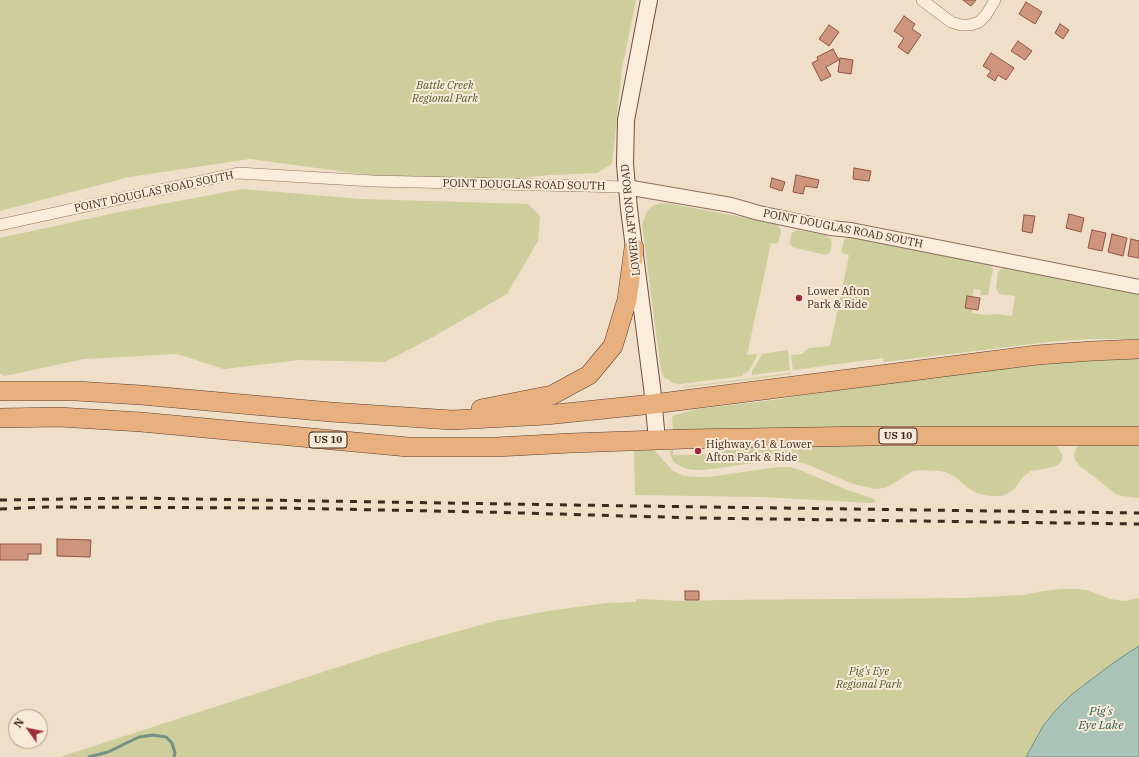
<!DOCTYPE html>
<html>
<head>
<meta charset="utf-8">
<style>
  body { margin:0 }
  #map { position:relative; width:1139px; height:757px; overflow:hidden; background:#efdec8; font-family:"IBM Plex Serif",serif }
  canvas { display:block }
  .north { position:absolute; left:8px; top:709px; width:40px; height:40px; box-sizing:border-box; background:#f7ead8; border:1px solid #ac9d8e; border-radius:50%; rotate:303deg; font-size:11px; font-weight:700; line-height:16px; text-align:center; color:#3c2a20 }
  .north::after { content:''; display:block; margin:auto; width:14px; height:18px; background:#9c2c3c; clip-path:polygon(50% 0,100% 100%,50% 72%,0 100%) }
</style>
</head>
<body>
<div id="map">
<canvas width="1139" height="757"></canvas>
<div class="north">N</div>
</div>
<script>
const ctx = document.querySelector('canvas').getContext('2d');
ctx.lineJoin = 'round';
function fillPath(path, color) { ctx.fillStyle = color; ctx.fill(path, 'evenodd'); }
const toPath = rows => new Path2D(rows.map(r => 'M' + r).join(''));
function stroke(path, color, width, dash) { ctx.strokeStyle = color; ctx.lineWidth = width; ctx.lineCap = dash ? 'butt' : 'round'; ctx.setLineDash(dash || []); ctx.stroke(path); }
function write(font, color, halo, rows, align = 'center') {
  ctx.font = font + ' "IBM Plex Serif",serif'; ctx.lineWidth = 4; ctx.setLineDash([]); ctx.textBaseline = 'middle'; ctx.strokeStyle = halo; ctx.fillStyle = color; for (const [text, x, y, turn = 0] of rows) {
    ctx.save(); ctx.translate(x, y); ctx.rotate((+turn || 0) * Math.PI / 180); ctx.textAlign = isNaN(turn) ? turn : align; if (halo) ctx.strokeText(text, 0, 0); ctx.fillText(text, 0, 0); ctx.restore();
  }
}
const green = toPath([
  [0,0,636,0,622,68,612,164,597,173,552,175,443,185,250,159,129,177,0,211],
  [243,189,361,199,528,204,540,216,538,241,507,294,431,338,385,362,299,360,224,369,177,354,84,359,4,376,0,373,0,238,119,212],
  [666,203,769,222,777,225,780,228,781,232,778,243,776,244,771,243,747,355,756,354,757,356,750,369,748,372,743,374,743,376,680,384,672,383,667,378,665,379,664,377,661,370,642,225,646,213,651,207,658,204],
  [798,230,825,235,831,239,832,243,830,252,826,255,792,247,790,243,791,235,793,232],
  [849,236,990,264,993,269,988,295,980,295,981,290,974,289,972,297,967,296,965,308,972,309,972,313,986,315,996,314,1012,316,1015,296,1000,294,997,291,996,288,998,272,1005,266,1139,293,1139,339,1091,339,1057,341,884,362,883,358,793,370,791,355,802,354,809,348,830,346,849,255,842,253,841,252,844,240],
  [788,350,790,370,752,375,752,371,762,354],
  [1139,356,1139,429,681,431,673,430,672,416,697,409,773,400,975,369],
  [791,373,791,374,777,376,682,388,682,387],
  [1056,445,1062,454,1062,459,1061,462,1058,465,1053,467,1031,471,1024,476,1015,488,1009,493,1001,496,989,496,977,493,968,488,954,476,945,472,939,471,921,470,913,471,889,486,884,488,875,489,853,484,809,465,792,460,782,459,704,470,694,470,687,469,678,465,673,461,670,453,670,450,673,450,673,455,716,454,716,448,796,446],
  [1078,445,1139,446,1139,498,1122,496,1116,494,1079,465,1075,460,1074,456,1075,451],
  [654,450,672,470,684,476,697,477,708,477,779,467,790,467,800,470,850,491,874,499,876,501,874,503,871,503,762,497,635,495,634,451],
  [1062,589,1076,589,1087,590,1110,599,1125,601,1139,598,1139,757,60,757,394,649,495,621,548,611,607,603,636,602,636,599,685,601,721,600,966,598,1023,595,1043,591]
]);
const water = toPath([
  [1139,646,1139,757,1026,757,1043,726,1056,710,1071,695,1109,666,1125,655,1139,646]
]);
const stream = toPath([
  [89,757,108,752,139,737,153,735,166,737,172,743,175,753,174,757]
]);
const building = toPath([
  [963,0,976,0,971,6,963,0],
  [1026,2,1042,12,1035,24,1019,14,1026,2],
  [904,16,915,24,912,29,921,35,908,54,898,47,904,38,894,31,904,16],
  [1060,24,1069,30,1063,39,1055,33,1060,24],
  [829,25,839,32,829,46,819,39,829,25],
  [1018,41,1032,51,1025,60,1011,51,1018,41],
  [833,49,839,60,826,67,831,76,821,81,812,63,818,60,817,57,833,49],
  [991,53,1014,68,1006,80,998,75,995,81,987,76,991,71,983,66,991,53],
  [840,58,853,60,851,74,838,72,840,58],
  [854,168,871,171,869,181,853,179,854,168],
  [796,175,819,180,817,188,805,186,803,194,793,192,796,175],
  [772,178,785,182,782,191,770,187,772,178],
  [1069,214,1084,218,1081,232,1066,228,1069,214],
  [1024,215,1035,216,1032,233,1022,231,1024,215],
  [1092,230,1106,233,1102,251,1088,248,1092,230],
  [1112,234,1127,238,1123,256,1108,252,1112,234],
  [1131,239,1139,241,1139,258,1128,256,1131,239],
  [967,296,980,298,978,310,965,308,967,296],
  [57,539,91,540,90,557,57,556,57,539],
  [0,544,41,544,41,554,28,554,28,560,0,560,0,544],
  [685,591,699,591,699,600,685,600,685,591]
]);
const minor = toPath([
  [922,0,951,22,961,25,970,25,979,22,986,15,995,0],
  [0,225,238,173,373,181,626,187]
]);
const tertiary = toPath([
  [626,187,731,205,759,213,830,228,851,230,1139,287]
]);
const secondary = toPath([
  [649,0,626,120,625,164,629,209,652,387,657,440]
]);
const trunk = toPath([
  [0,391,76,391,141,395,331,412,452,420,546,415,653,404,1037,355,1092,351,1139,349],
  [481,409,552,395,589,375,613,346,627,300,634,248],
  [0,418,59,417,141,422,408,447,496,447,571,443,686,439,871,436,1139,436]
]);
const rail = toPath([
  [0,500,132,498,635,506,1139,513],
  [0,509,46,507,281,508,485,512,698,518,1139,524]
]);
const markers = [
  [799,298,4,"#9c2c3c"],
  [698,451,4,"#9c2c3c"]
];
const shields = [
  [898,436,38],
  [328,440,38]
];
const shieldNames = [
  ["US 10",898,436],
  ["US 10",328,440]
];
const parkNames = [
  ["Battle Creek",445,86],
  ["Regional Park",445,99],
  ["Pig's Eye",869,672],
  ["Regional Park",869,685]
];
const streetNames = [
  ["POINT DOUGLAS ROAD SOUTH",524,185,1],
  ["POINT DOUGLAS ROAD SOUTH",154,192,-12],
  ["LOWER AFTON ROAD",631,220,-96],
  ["POINT DOUGLAS ROAD SOUTH",843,229,11]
];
const poiNames = [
  ["Lower Afton",807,292],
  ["Park & Ride",807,305],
  ["Highway 61 & Lower",706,445],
  ["Afton Park & Ride",706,458]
];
const waterNames = [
  ["Pig's",1101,712],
  ["Eye Lake",1101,726]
];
fillPath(green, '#cecd9c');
fillPath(water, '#a9c3b8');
stroke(water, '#6f9285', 1);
stroke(stream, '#6f9285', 3);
fillPath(building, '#ce947e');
stroke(building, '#8c5542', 1);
stroke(minor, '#8c6f5d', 12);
stroke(tertiary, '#8c6f5d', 16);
stroke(secondary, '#6e5040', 18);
stroke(trunk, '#5a3e30', 20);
stroke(minor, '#faeddc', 11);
stroke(tertiary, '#faeddc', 14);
stroke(secondary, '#faeddc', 16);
stroke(trunk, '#e8b07e', 19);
stroke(rail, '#3c2a20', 3, [7, 7]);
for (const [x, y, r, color] of markers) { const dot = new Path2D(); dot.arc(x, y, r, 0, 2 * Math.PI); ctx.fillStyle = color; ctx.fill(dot); stroke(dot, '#f7ead8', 1.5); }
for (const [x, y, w] of shields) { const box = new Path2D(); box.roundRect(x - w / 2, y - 8, w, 16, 3); ctx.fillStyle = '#f7ead8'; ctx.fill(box); stroke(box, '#3c2a20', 1); }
write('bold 10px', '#3c2a20', null, shieldNames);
write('italic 11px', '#535927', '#f7ead8', parkNames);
write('11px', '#3c2a20', '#f7ead8', streetNames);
write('11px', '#3c2a20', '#f7ead8', poiNames, 'left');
write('italic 12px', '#305c53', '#f7ead8', waterNames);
</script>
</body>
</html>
